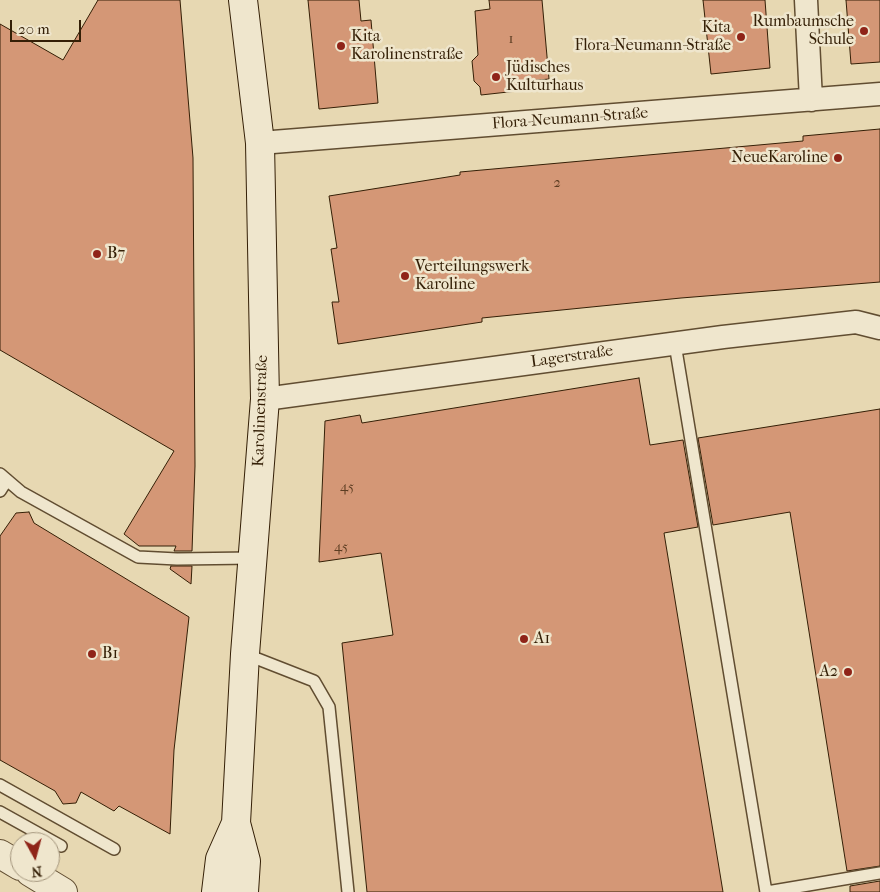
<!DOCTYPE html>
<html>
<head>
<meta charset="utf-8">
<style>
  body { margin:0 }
  #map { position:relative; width:880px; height:892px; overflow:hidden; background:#e7d8b2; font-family:"IM FELL French Canon",serif }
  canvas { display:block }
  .north { position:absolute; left:10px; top:832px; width:50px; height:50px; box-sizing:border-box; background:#efe6cd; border:1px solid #a4967d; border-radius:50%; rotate:173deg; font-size:14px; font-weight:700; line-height:20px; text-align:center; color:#341f06 }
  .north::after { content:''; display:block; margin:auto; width:18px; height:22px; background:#8f2418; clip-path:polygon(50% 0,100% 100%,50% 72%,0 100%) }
  .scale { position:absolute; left:10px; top:20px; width:71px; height:22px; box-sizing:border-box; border:2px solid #341f06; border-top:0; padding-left:6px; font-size:15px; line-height:18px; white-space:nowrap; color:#341f06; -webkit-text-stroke:4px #efe6cd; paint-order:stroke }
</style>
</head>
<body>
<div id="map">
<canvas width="880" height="892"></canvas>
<div class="north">N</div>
<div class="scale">20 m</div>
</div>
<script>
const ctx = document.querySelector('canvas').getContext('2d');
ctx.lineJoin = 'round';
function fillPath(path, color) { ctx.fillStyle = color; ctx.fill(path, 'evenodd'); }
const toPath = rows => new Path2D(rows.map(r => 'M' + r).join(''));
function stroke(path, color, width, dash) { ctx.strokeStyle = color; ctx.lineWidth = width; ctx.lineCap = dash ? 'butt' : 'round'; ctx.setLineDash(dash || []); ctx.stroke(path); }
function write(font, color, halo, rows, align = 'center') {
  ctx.font = font + ' "IM FELL French Canon",serif'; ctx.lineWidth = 5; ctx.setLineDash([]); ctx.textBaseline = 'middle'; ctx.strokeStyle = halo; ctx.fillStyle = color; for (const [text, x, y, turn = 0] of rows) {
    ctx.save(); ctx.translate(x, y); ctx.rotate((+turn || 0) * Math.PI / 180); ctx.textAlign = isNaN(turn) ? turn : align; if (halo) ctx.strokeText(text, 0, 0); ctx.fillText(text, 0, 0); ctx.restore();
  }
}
const building = toPath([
  [98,0,180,0,193,158,195,466,192,551,174,551,176,546,139,546,124,534,174,451,0,350,0,24,63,60,98,0],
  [308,0,359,0,361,21,371,20,378,103,319,109,308,0],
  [489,0,542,0,549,79,517,82,517,91,481,95,480,87,474,81,472,61,478,55,475,11,490,9,489,0],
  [703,0,765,0,770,68,711,74,703,0],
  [846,0,880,0,880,62,851,64,846,0],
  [880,129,880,282,681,298,482,318,482,322,338,344,332,302,339,302,331,249,337,248,329,196,460,175,460,172,803,141,803,136,880,129],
  [639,378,650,445,683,440,698,527,664,533,723,892,367,892,342,643,393,635,381,553,319,562,325,421,360,415,362,423,639,378],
  [880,409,880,866,847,871,790,512,713,525,698,438,880,409],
  [29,512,34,523,189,617,174,750,170,834,119,806,114,811,81,792,76,803,63,804,55,791,0,760,0,536,16,513,29,512],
  [171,566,192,566,191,584,170,569,171,566],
  [880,881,880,892,850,892,850,886,880,881]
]);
const service = toPath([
  [675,344,766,892],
  [0,474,21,492,138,557,177,559,252,558],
  [0,491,7,480],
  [245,654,314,681,329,707,348,892],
  [0,785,114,849],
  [0,812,61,846],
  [767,892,880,873]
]);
const minor = toPath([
  [806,0,811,100],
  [260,143,880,94],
  [265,399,723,337,856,322,880,328]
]);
const tertiary = toPath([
  [0,854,20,866],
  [30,872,63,892]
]);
const secondary = toPath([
  [243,0,260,143,265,399,245,654,236,823,246,861,244,892],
  [216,892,220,859,236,823]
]);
const markers = [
  [864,31,5,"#8f2418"],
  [741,37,5,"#8f2418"],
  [341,46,5,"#8f2418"],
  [496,77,5,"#8f2418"],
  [838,158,5,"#8f2418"],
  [97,254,5,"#8f2418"],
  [405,276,5,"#8f2418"],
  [524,639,5,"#8f2418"],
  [92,654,5,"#8f2418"],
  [848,672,5,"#8f2418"]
];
const numberNames = [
  ["1",511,40],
  ["2",557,184],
  ["45",347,488],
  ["45",341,548]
];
const poiNames = [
  ["Rumbaumsche",854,22,"right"],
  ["Schule",854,40,"right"],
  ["Kita",731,28,"right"],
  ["Flora-Neumann-Straße",731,46,"right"],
  ["Kita",351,37],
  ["Karolinenstraße",351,55],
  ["Jüdisches",506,68],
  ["Kulturhaus",506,86],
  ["NeueKaroline",828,158,"right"],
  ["B7",107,254],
  ["Verteilungswerk",415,267],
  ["Karoline",415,285],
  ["A1",534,639],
  ["B1",102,654],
  ["A2",838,672,"right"]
];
const streetNames = [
  ["Flora-Neumann-Straße",570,119,-4],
  ["Lagerstraße",572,357,-8],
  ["Karolinenstraße",261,411,-88]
];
fillPath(building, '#d49776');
stroke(building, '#341f06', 1);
stroke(service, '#614d31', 14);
stroke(minor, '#614d31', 25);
stroke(tertiary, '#614d31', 30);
stroke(secondary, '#341f06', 30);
stroke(service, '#efe6cd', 11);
stroke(minor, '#efe6cd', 22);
stroke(tertiary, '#efe6cd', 28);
stroke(secondary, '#efe6cd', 28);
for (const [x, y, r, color] of markers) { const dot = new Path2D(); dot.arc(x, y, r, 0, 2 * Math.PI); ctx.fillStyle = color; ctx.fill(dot); stroke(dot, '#efe6cd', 2); }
write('14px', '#5c3d22', null, numberNames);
write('16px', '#341f06', '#efe6cd', poiNames, 'left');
write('16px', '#341f06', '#efe6cd', streetNames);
</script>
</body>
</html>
